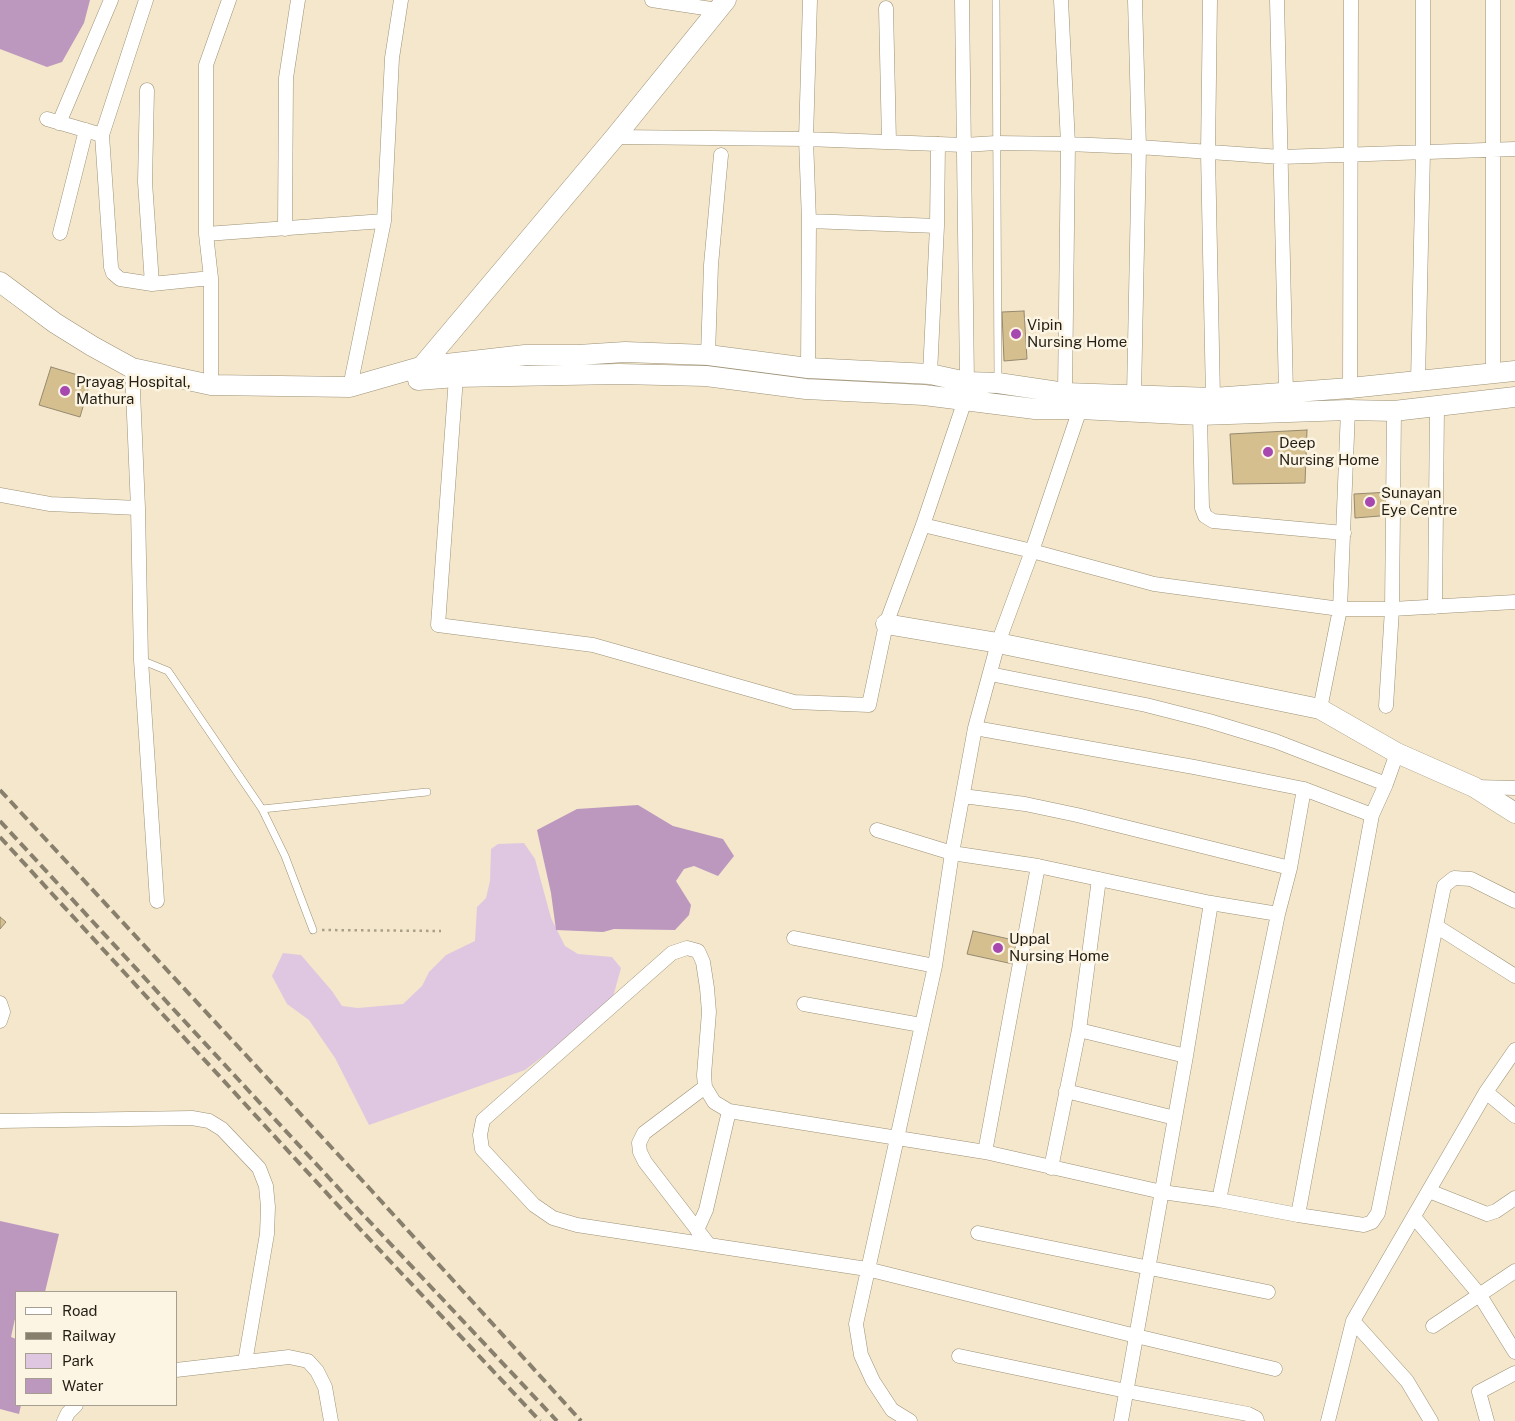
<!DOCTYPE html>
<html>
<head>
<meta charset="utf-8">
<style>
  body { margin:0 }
  #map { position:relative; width:1515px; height:1421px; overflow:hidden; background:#f4e7cb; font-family:"Public Sans",sans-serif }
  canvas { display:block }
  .legend { position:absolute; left:15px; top:1291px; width:162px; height:115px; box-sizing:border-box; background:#fdf5e4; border:1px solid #a69f91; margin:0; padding:6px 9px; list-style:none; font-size:15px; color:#241f15 }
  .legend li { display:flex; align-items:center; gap:10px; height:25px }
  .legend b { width:25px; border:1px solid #a69f91 }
</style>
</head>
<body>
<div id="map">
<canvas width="1515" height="1421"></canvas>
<ul class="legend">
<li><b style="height:6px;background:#fff"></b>Road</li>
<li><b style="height:6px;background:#887f6c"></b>Railway</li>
<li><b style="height:14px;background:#dfc7e1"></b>Park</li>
<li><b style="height:14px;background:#bc98bf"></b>Water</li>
</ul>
</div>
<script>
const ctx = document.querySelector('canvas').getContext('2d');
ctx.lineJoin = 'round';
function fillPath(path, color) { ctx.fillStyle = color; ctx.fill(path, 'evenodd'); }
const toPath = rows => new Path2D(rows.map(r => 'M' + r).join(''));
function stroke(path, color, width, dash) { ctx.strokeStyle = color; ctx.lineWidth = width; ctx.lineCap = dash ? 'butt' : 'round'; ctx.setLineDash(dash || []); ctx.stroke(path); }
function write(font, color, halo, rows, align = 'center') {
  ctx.font = font + ' "Public Sans",sans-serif'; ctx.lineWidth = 5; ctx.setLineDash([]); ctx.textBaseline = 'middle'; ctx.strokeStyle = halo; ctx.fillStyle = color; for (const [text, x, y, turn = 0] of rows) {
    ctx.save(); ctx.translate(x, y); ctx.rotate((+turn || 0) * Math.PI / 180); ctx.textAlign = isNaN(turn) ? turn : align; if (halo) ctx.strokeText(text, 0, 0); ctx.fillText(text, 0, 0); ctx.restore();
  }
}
const green = toPath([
  [524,843,535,859,551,918,565,946,578,954,612,957,621,968,613,997,571,1035,525,1070,369,1125,335,1058,309,1020,287,1004,272,976,283,953,301,955,332,991,342,1006,358,1008,403,1004,422,986,429,972,446,955,475,941,477,907,486,898,490,881,491,849,498,844]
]);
const water = toPath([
  [0,0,90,0,84,23,62,62,47,67,0,49],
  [638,805,673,826,723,839,734,856,718,876,694,866,684,869,676,881,691,905,689,915,675,930,614,929,603,932,556,930,551,893,537,830,577,809],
  [0,1221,59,1234,45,1292,16,1292,16,1314,11,1337,16,1339,16,1405,21,1405,19,1414,0,1409]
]);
const building = toPath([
  [1024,311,1027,359,1004,361,1002,312,1024,311],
  [51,367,91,379,80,417,39,405,51,367],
  [1307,430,1305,483,1233,484,1230,434,1307,430],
  [1391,492,1392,515,1355,518,1354,494,1391,492],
  [0,917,6,922,0,929,0,917],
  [973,931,1018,941,1013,964,967,954,973,931]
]);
const path = toPath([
  [322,930,441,931],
  [15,1318,16,1319]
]);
const lane = toPath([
  [996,0,998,382],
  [141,660,168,671,262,809,285,856,313,930],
  [262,809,427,792]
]);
const street = toPath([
  [652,0,718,10],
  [962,0,967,382],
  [1061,0,1068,144,1065,393],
  [1210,0,1208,153,1213,398],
  [1277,0,1286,393],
  [1493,0,1493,373],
  [886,8,889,142],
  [147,90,145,182,152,284],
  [47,119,102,135,111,267,113,273,120,279,152,284,211,278],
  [59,123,111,0],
  [102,135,146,0],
  [615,137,806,139,964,145,996,143,1068,144,1139,147,1281,157,1515,149],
  [809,221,937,226],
  [285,229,286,78,298,0],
  [60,233,86,130],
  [206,234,384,221],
  [708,355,711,265,721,155],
  [132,368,138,508,141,660,157,901],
  [808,368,809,221,806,139,810,0],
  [930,374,937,226,938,144],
  [456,377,438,625,593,645,794,702,869,705,886,624,923,525,965,400],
  [1418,381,1423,152,1423,0],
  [211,385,211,278,206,234,206,65,229,0],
  [350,387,384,221,392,58,401,0],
  [1350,388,1351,0],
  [1134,395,1139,147,1135,0],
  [1200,415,1202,508,1205,516,1213,521,1344,533],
  [0,495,50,504,138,508],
  [923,525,1032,551,1154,584,1340,609,1392,609,1515,602],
  [1435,607,1437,407],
  [990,674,1146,705,1209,721,1275,741,1386,784],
  [1386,706,1392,609,1394,411],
  [1320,709,1340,609,1348,410],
  [975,728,1194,767,1304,789,1372,815,1298,1215],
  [1475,787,1515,788],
  [963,796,1025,804,1077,815,1290,868],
  [1372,815,1386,784,1397,753],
  [877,830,952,853,1038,866,1211,903,1278,914,1290,868,1304,789],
  [1436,926,1515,976],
  [794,938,935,966],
  [0,1003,3,1012,0,1021],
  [804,1004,921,1025],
  [1079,1030,1186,1056],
  [705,1087,644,1133,639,1143,640,1152,645,1162,709,1245],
  [1066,1091,1175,1118],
  [1486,1092,1515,1116],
  [0,1121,192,1118,209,1121,222,1129,259,1168,266,1186,268,1207,267,1234,245,1362],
  [985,1152,1038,866],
  [1051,1168,1079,1030,1099,879],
  [1429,1191,1487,1214,1496,1211,1515,1198],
  [1219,1200,1278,914],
  [1414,1217,1479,1294,1515,1352],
  [697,1230,706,1210,729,1111],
  [978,1233,1268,1292],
  [1353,1321,1407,1381,1431,1421],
  [1433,1326,1515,1271],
  [959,1356,1126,1391,1248,1414,1256,1418,1257,1421],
  [1275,1369,1136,1336,867,1269,577,1225,553,1218,534,1205,482,1149,480,1135,483,1120,672,953,687,948,698,951,703,962,707,988,709,1012,704,1075,705,1087,714,1102,729,1111,985,1152,1162,1192,1219,1200,1298,1215,1364,1225,1372,1222,1378,1213,1444,886,1454,878,1471,879,1515,901],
  [176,1370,289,1357,308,1361,317,1371,325,1387,331,1421],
  [64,1421,68,1413,76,1405],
  [910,1421,892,1410,873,1381,861,1355,856,1324,935,966,952,853,975,728,998,643,1032,551,1080,409],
  [1121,1421,1186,1056,1211,903],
  [1328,1421,1353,1321,1486,1092,1515,1050],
  [1487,1421,1479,1392,1515,1373]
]);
const secondary = toPath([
  [0,282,55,323,92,346,132,368,211,385,350,387,420,367,525,355,578,355,625,352,708,355,808,368,930,374,967,382,998,383,1065,393,1213,398,1350,388,1515,371],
  [418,371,615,137,726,0],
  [418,380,456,377,619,374,706,376,806,389,924,395,1035,409,1080,409,1200,415,1348,410,1394,411,1515,397],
  [886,624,998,643,1320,709,1397,753,1474,787,1515,813]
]);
const rail = toPath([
  [0,790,371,1190,581,1421],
  [0,821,354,1205,557,1421],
  [0,837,345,1213,540,1421]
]);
const markers = [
  [1016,334,6,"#a748b0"],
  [65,391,6,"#a748b0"],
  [1268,452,6,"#a748b0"],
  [1370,502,6,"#a748b0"],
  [998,948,6,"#a748b0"]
];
const poiNames = [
  ["Vipin",1027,325],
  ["Nursing Home",1027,342],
  ["Prayag Hospital,",76,382],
  ["Mathura",76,399],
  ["Deep",1279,443],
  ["Nursing Home",1279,460],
  ["Sunayan",1381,493],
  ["Eye Centre",1381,510],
  ["Uppal",1009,939],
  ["Nursing Home",1009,956]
];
fillPath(green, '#dfc7e1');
fillPath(water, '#bc98bf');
fillPath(building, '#d5bf8f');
stroke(building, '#95896f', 1);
stroke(lane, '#9d9176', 8);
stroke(street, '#9d9176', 15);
stroke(secondary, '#9d9176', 21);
stroke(path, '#aaa08a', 2.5, [2.5, 4]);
stroke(lane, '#fff', 7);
stroke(street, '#fff', 14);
stroke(secondary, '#fff', 20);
stroke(rail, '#887f6c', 4, [10, 5]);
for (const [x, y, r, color] of markers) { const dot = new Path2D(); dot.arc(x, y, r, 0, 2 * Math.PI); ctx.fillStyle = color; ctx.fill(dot); stroke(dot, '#fdf5e4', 2); }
write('15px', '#241f15', '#fdf5e4', poiNames, 'left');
</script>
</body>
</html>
